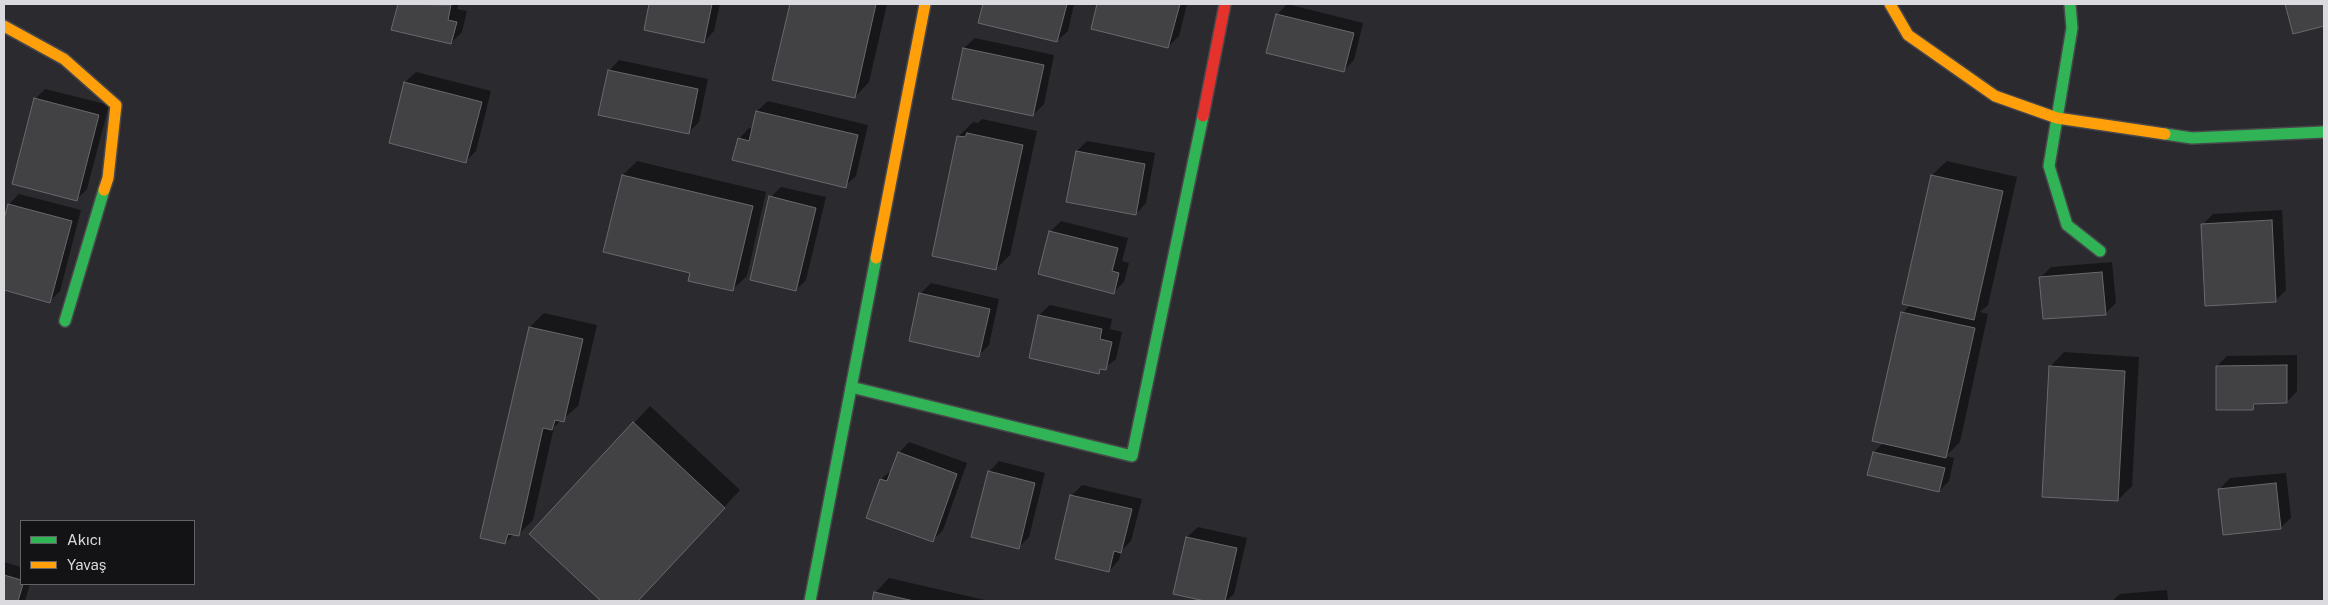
<!DOCTYPE html>
<html>
<head>
<meta charset="utf-8">
<style>
  body { margin:0 }
  #map { position:relative; width:2328px; height:605px; overflow:hidden; background:#2b2b2f; font-family:"Public Sans",sans-serif }
  canvas { display:block }
  .frame { position:absolute; inset:0; border:5px solid #dbdadf; pointer-events:none }
  .legend { position:absolute; left:20px; top:520px; width:175px; height:65px; box-sizing:border-box; background:#131316; border:1px solid #636366; margin:0; padding:6px 9px; list-style:none; font-size:15px; color:#dbdadf }
  .legend li { display:flex; align-items:center; gap:10px; height:25px }
  .legend b { width:25px; border:1px solid #636366 }
</style>
</head>
<body>
<div id="map">
<canvas width="2328" height="605"></canvas>
<div class="frame"></div>
<ul class="legend">
<li><b style="height:6px;background:#30b455"></b>Akıcı</li>
<li><b style="height:6px;background:#ff9f0a"></b>Yavaş</li>
</ul>
</div>
<script>
const ctx = document.querySelector('canvas').getContext('2d');
ctx.lineJoin = 'round';
function fillPath(path, color) { ctx.fillStyle = color; ctx.fill(path, 'evenodd'); }
const toPath = rows => new Path2D(rows.map(r => 'M' + r).join(''));
function stroke(path, color, width, dash) { ctx.strokeStyle = color; ctx.lineWidth = width; ctx.lineCap = dash ? 'butt' : 'round'; ctx.setLineDash(dash || []); ctx.stroke(path); }
const shadow = toPath([
  [399,4,459,4,457,9,467,11,462,32,451,43,393,29],
  [651,4,720,4,714,31,704,42,645,29],
  [791,4,887,4,869,82,855,97,774,79],
  [985,4,1074,4,1068,31,1057,41,980,22],
  [1098,4,1187,4,1179,36,1168,47,1093,28],
  [1287,4,1363,23,1354,60,1343,71,1277,15],
  [2286,4,2324,4,2324,25,2294,33],
  [975,38,1054,55,1044,104,1033,115,954,98,964,48],
  [619,60,708,79,699,122,688,133,609,71],
  [416,72,491,91,476,151,465,162,405,82],
  [45,89,109,105,87,189,77,199,35,99],
  [768,101,868,125,856,176,845,186,739,139,749,128,753,129,757,111],
  [982,119,1037,131,1010,255,996,269,959,136,973,122,978,123],
  [1087,141,1155,153,1146,203,1136,214,1077,151],
  [637,161,766,192,747,276,732,290,691,272,604,251,623,175],
  [1947,161,2017,177,1988,305,1980,312,1988,314,1960,442,1946,456,1954,458,1949,481,1939,491,1874,452,1884,442,1903,313,1910,305,1904,303,1932,175],
  [781,187,826,197,806,280,796,290,771,197],
  [19,194,81,210,60,291,49,302,4,289,4,224,9,204],
  [2282,210,2286,290,2275,301,2202,225,2213,214],
  [1061,221,1128,238,1122,261,1129,263,1124,282,1114,292,1050,232],
  [2112,262,2116,303,2105,314,2041,277,2051,267],
  [931,283,999,299,989,345,979,355,920,294],
  [1050,305,1112,319,1110,329,1122,332,1116,359,1099,372,1039,315],
  [544,313,597,325,578,406,554,427,533,520,518,535,514,534,505,543,481,537,530,327],
  [2064,352,2139,357,2132,486,2118,500,2050,367],
  [2297,355,2297,391,2287,402,2259,402,2253,408,2217,366,2227,356],
  [650,406,740,490,638,601,603,601,531,534],
  [909,442,967,463,943,530,932,541,868,517,881,479,893,469,899,453],
  [999,461,1045,473,1029,537,1018,548,989,472],
  [2286,473,2291,518,2280,528,2220,489,2230,478],
  [1082,485,1142,499,1131,541,1121,551,1119,560,1109,571,1071,496],
  [1198,527,1247,538,1234,594,1226,601,1210,601,1174,593,1187,537],
  [4,562,21,567,21,584,30,584,25,601,4,601],
  [889,578,989,601,873,601,875,593],
  [2167,590,2168,601,2112,601,2120,594]
]);
const building = toPath([
  [398,4,451,5,448,20,457,22,451,44,391,30,398,4],
  [649,4,712,4,704,43,644,30,649,4],
  [790,4,876,4,855,98,772,80,790,4],
  [983,4,1067,4,1057,42,978,23,983,4],
  [1097,4,1180,4,1168,48,1091,29,1097,4],
  [2285,4,2324,4,2324,26,2293,34,2285,4],
  [1276,14,1354,33,1344,72,1266,53,1276,14],
  [963,48,1044,65,1033,116,952,99,963,48],
  [608,70,698,89,689,134,598,115,608,70],
  [404,82,482,102,466,163,389,143,404,82],
  [34,98,99,115,77,201,12,184,34,98],
  [756,111,858,135,846,188,732,160,738,138,749,141,756,111],
  [967,133,1023,145,996,270,932,256,957,136,965,137,967,133],
  [1076,151,1145,164,1136,215,1066,202,1076,151],
  [622,175,753,206,733,291,688,281,690,273,603,252,622,175],
  [1931,175,2003,191,1974,320,1902,304,1931,175],
  [769,196,816,208,796,291,750,280,769,196],
  [8,204,72,221,50,303,4,290,4,219,8,204],
  [2272,220,2276,302,2205,306,2201,224,2272,220],
  [1049,231,1118,248,1112,271,1119,273,1114,294,1038,274,1049,231],
  [2102,272,2106,315,2043,319,2039,277,2102,272],
  [919,293,990,309,979,357,909,341,919,293],
  [1901,312,1975,328,1946,458,1872,441,1901,312],
  [1038,315,1102,329,1100,339,1112,342,1106,370,1100,369,1099,374,1029,358,1038,315],
  [529,327,583,339,564,422,555,420,552,430,543,428,519,536,508,534,505,544,480,538,529,327],
  [2287,365,2287,403,2254,404,2253,410,2216,410,2216,366,2287,365],
  [2049,366,2125,371,2118,501,2042,497,2049,366],
  [633,422,725,508,638,601,601,601,529,534,633,422],
  [898,452,957,474,933,542,866,518,880,479,887,481,898,452],
  [1873,452,1945,468,1939,492,1867,475,1873,452],
  [988,471,1035,483,1019,549,971,537,988,471],
  [2276,483,2281,529,2223,535,2218,489,2276,483],
  [1070,495,1132,509,1121,553,1114,551,1109,572,1055,559,1070,495],
  [1186,537,1237,548,1225,601,1205,601,1173,594,1186,537],
  [4,575,21,580,23,584,18,601,4,601,4,575],
  [874,592,914,601,872,601,874,592]
]);
const fast = toPath([
  [2070,4,2072,28,2049,166,2067,225,2100,251],
  [2165,134,2192,138,2324,132],
  [65,321,104,190],
  [851,387,1132,456,1203,116],
  [810,601,876,258]
]);
const slow = toPath([
  [1890,4,1908,35,1995,96,2057,118,2165,134],
  [4,26,64,59,116,105,108,178,104,190],
  [876,258,925,4]
]);
const jam = toPath([
  [1203,116,1225,4]
]);
fillPath(shadow, '#0007');
fillPath(building, '#424245');
stroke(building, '#69696d', 1);
stroke(fast, '#48474c', 14);
stroke(slow, '#48474c', 14);
stroke(jam, '#48474c', 14);
stroke(fast, '#30b455', 11);
stroke(slow, '#ff9f0a', 11);
stroke(jam, '#e5322d', 11);
</script>
</body>
</html>
